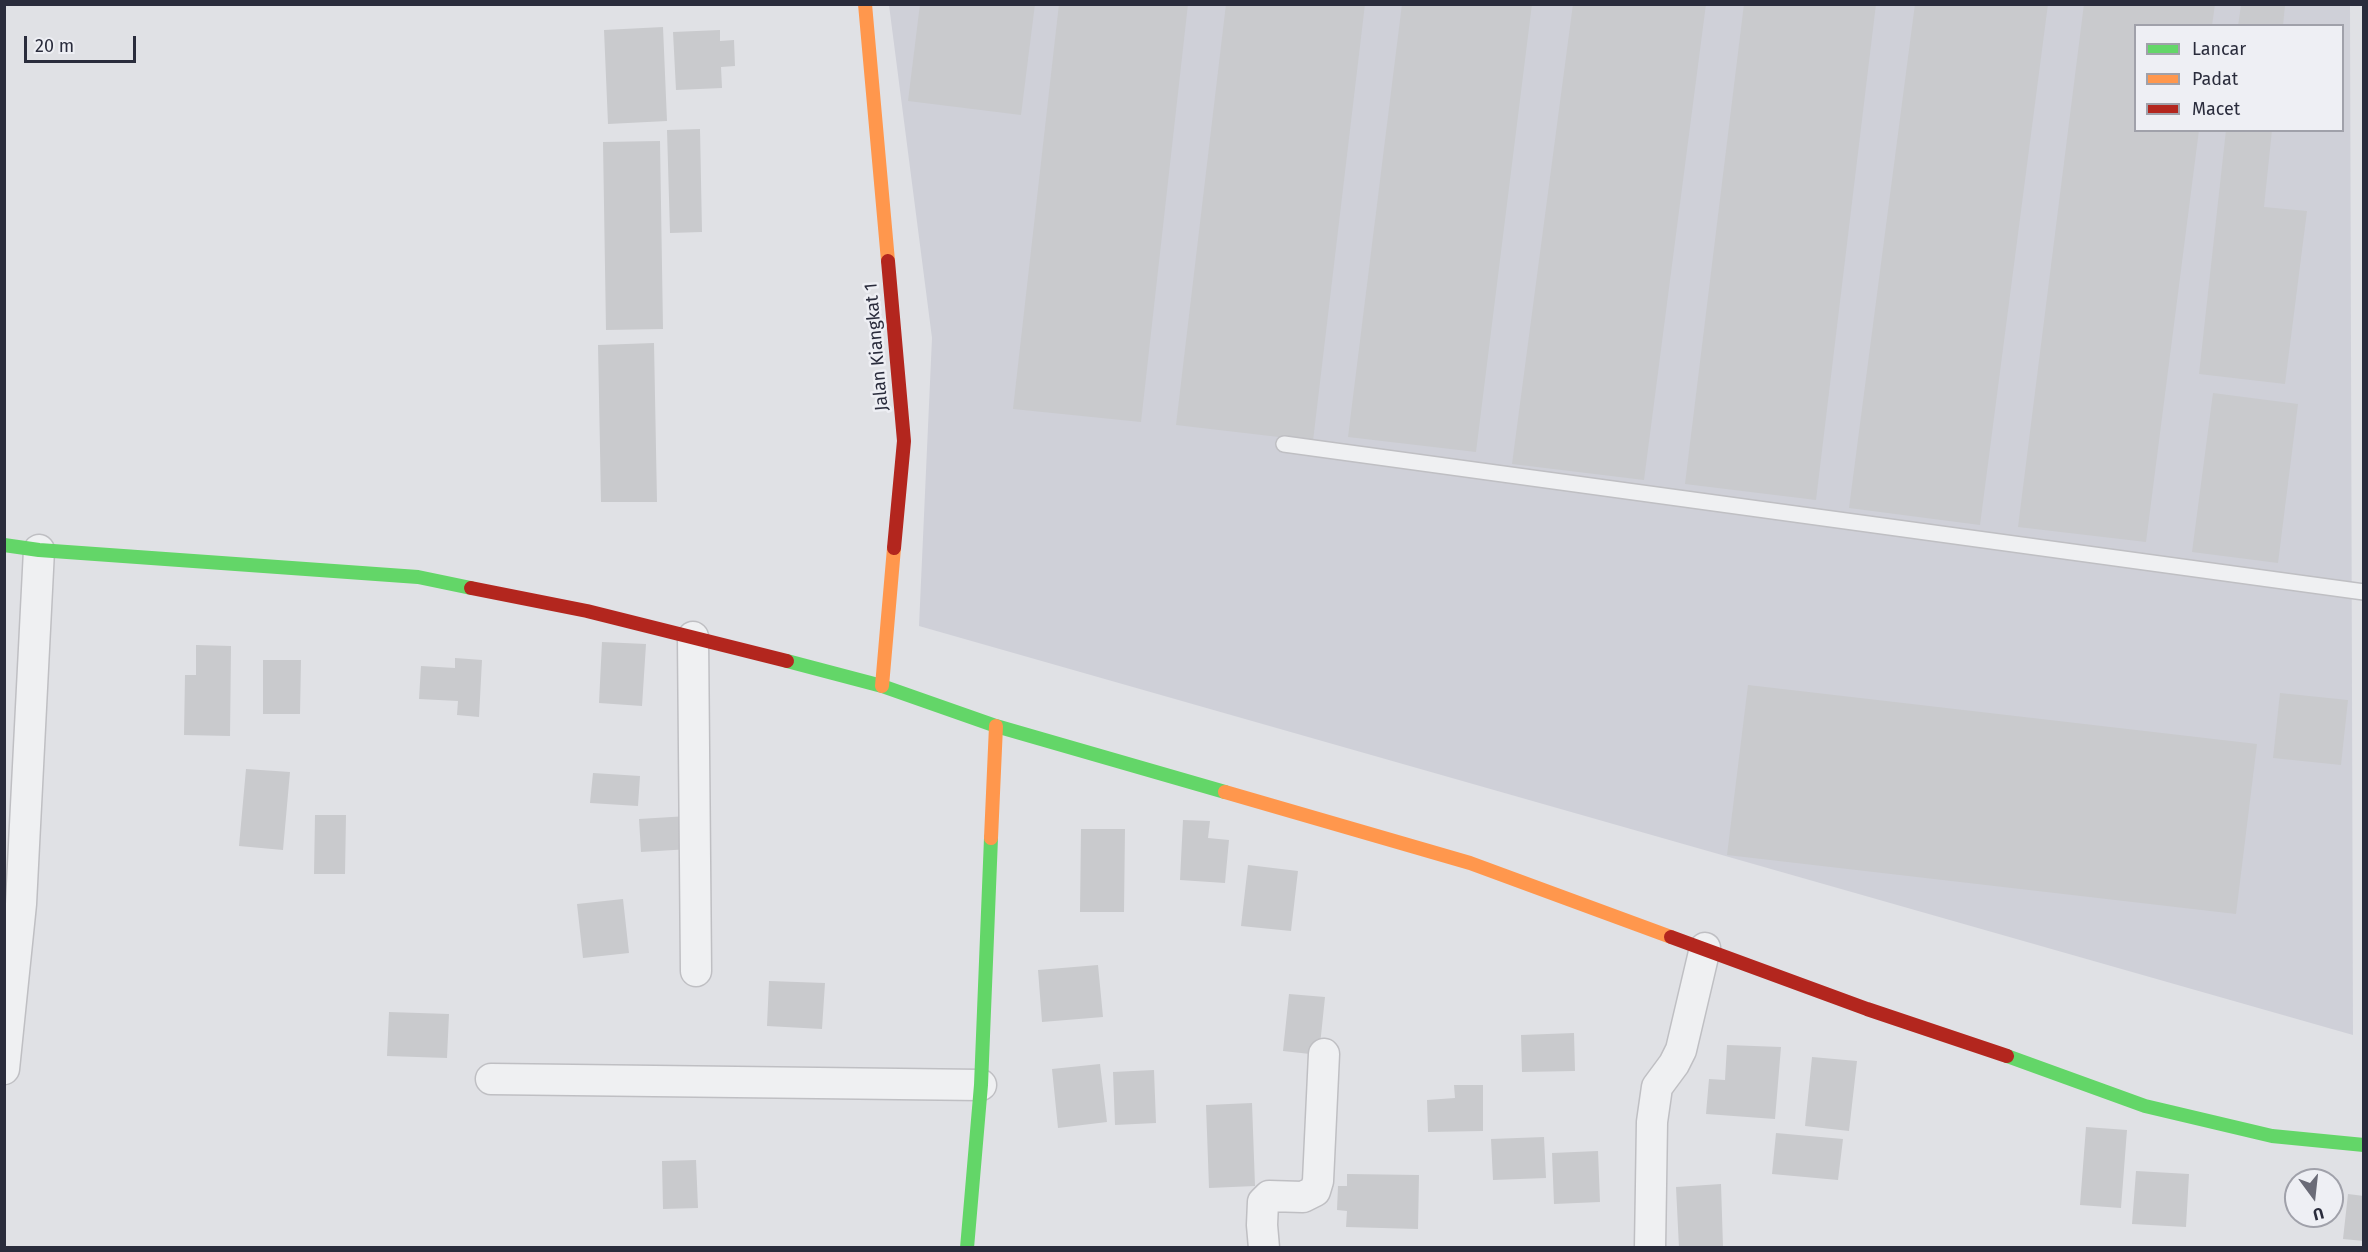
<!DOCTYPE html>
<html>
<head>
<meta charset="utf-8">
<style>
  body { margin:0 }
  #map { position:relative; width:2368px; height:1252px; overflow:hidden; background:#e0e1e5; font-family:"Fira Sans",sans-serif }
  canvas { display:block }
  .frame { position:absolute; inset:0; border:6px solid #2a2c3c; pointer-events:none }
  .legend { position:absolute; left:2134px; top:24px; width:210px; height:108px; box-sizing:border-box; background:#eeeff4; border:2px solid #a0a1aa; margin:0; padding:8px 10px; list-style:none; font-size:18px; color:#2a2c3c }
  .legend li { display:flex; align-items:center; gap:12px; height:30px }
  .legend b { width:30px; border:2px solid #a0a1aa }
  .north { position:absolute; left:2284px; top:1168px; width:60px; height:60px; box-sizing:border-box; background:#eeeff4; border:2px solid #a0a1aa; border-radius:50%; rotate:165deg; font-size:16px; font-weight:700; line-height:24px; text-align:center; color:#2a2c3c }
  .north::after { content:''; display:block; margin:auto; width:21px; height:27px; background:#6a6b77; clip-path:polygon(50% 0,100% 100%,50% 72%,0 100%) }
  .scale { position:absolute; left:24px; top:36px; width:112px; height:27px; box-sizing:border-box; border:3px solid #2a2c3c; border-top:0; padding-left:8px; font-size:18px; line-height:21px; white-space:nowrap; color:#2a2c3c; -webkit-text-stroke:4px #eeeff4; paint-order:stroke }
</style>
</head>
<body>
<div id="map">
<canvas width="2368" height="1252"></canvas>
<div class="frame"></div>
<ul class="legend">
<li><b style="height:8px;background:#63d668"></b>Lancar</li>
<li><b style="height:8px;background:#ff974d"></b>Padat</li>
<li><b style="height:8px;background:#b3261e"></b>Macet</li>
</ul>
<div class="north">U</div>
<div class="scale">20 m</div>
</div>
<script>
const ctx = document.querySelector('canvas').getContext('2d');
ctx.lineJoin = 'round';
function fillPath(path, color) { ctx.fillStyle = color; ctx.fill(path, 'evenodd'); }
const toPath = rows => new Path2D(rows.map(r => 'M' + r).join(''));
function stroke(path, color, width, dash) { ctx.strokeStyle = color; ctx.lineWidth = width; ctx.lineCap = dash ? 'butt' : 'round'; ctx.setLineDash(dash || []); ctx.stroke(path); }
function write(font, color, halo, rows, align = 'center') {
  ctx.font = font + ' "Fira Sans",sans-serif'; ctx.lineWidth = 5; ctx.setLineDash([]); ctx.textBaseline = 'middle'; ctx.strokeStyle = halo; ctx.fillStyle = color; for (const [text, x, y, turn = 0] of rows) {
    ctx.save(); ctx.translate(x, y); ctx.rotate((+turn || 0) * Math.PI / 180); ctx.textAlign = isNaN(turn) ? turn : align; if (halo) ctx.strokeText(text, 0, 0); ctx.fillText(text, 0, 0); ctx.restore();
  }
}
const built = toPath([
  [889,5,2350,5,2353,1035,919,626,932,338],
  [2136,26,2342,26,2342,130,2136,130]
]);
const building = toPath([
  [920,4,1035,4,1021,115,908,101],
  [1059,4,1188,4,1141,422,1013,409],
  [1226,4,1365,4,1313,441,1176,425],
  [1402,4,1532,4,1476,452,1348,437],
  [1573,4,1706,4,1644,480,1512,464],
  [1744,4,1876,4,1816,500,1685,484],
  [1915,4,2048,4,1980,525,1849,508],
  [2084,4,2215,4,2212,26,2136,26,2136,130,2199,130,2146,542,2018,527],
  [2241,5,2285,5,2283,26,2238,26],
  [663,27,667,121,608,124,604,30],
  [720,30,720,41,734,40,735,66,721,67,722,88,676,90,673,32],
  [700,129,702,232,670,233,667,130],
  [2226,130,2272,130,2264,207,2307,211,2285,384,2199,374],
  [660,141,663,329,606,330,603,142],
  [654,343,657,502,601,502,598,345],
  [2213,393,2298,404,2278,563,2192,552],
  [602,642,646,644,642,706,599,703],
  [196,645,231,646,230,736,184,735,185,675,196,675],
  [455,658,482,660,479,717,457,715,458,701,419,699,421,666,455,668],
  [263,660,301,660,300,714,263,714],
  [1748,685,2257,744,2236,914,1727,855],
  [2280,693,2348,700,2341,765,2273,758],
  [246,769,290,772,283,850,239,846],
  [593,773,640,776,638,806,590,803],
  [315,815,346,815,345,874,314,874],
  [688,816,690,849,641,852,639,819],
  [1183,820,1210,821,1208,838,1229,840,1225,883,1180,880],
  [1081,829,1125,829,1124,912,1080,912],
  [1248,865,1298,871,1291,931,1241,926],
  [623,899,629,953,583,958,577,904],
  [1098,965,1103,1017,1042,1022,1038,970],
  [769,981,825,983,822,1029,767,1026],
  [1289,994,1325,997,1319,1055,1283,1051],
  [389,1012,449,1014,447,1058,387,1056],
  [1574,1033,1575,1071,1522,1072,1521,1035],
  [1727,1045,1781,1047,1775,1119,1706,1114,1709,1079,1725,1080],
  [1812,1057,1857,1061,1849,1131,1805,1126],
  [1100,1064,1107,1122,1058,1128,1052,1069],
  [1154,1070,1156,1123,1115,1125,1113,1072],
  [1454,1085,1483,1085,1483,1131,1428,1132,1427,1100,1455,1098],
  [1252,1103,1255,1186,1209,1188,1206,1105],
  [2086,1127,2127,1130,2121,1208,2080,1205],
  [1776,1133,1843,1139,1838,1180,1772,1174],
  [1544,1137,1546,1178,1493,1180,1491,1139],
  [1598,1151,1600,1202,1554,1204,1552,1153],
  [696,1160,698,1208,663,1209,662,1161],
  [2136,1171,2189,1174,2186,1227,2132,1224],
  [1347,1174,1419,1175,1418,1229,1346,1227,1347,1211,1337,1210,1338,1186,1347,1186],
  [1721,1184,1723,1247,1679,1248,1676,1187],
  [2348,1194,2364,1196,2364,1241,2343,1239]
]);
const lane = toPath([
  [1284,444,2364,592]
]);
const street = toPath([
  [693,637,696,971],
  [4,1069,21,904,39,550],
  [491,1079,981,1085],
  [1264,1248,1262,1225,1263,1202,1269,1196,1303,1197,1315,1191,1318,1181,1324,1054],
  [1650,1248,1652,1122,1657,1087,1674,1064,1681,1050,1705,948]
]);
const fast = toPath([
  [4,545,39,550,418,577,471,588],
  [787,661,882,686,996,726,1225,792],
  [2007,1056,2145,1106,2272,1136,2364,1145],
  [967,1248,981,1085,991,838]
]);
const slow = toPath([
  [865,4,888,261],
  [882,686,894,548],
  [1225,792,1470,863,1671,937],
  [991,838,996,726]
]);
const jam = toPath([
  [888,261,904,441,894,548],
  [471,588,587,611,787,661],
  [1671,937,1867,1009,2007,1056]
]);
const streetNames = [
  ["Jalan Kiangkat 1",877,347,-95]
];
fillPath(built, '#cfd0d8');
fillPath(building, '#c9cacd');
stroke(lane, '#bfbfc3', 18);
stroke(street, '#bfbfc3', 33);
stroke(lane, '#eff0f2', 15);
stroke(street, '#eff0f2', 30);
stroke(fast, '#63d668', 14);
stroke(slow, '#ff974d', 14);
stroke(jam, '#b3261e', 14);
write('18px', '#2a2c3c', '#eeeff4', streetNames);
</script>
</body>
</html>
